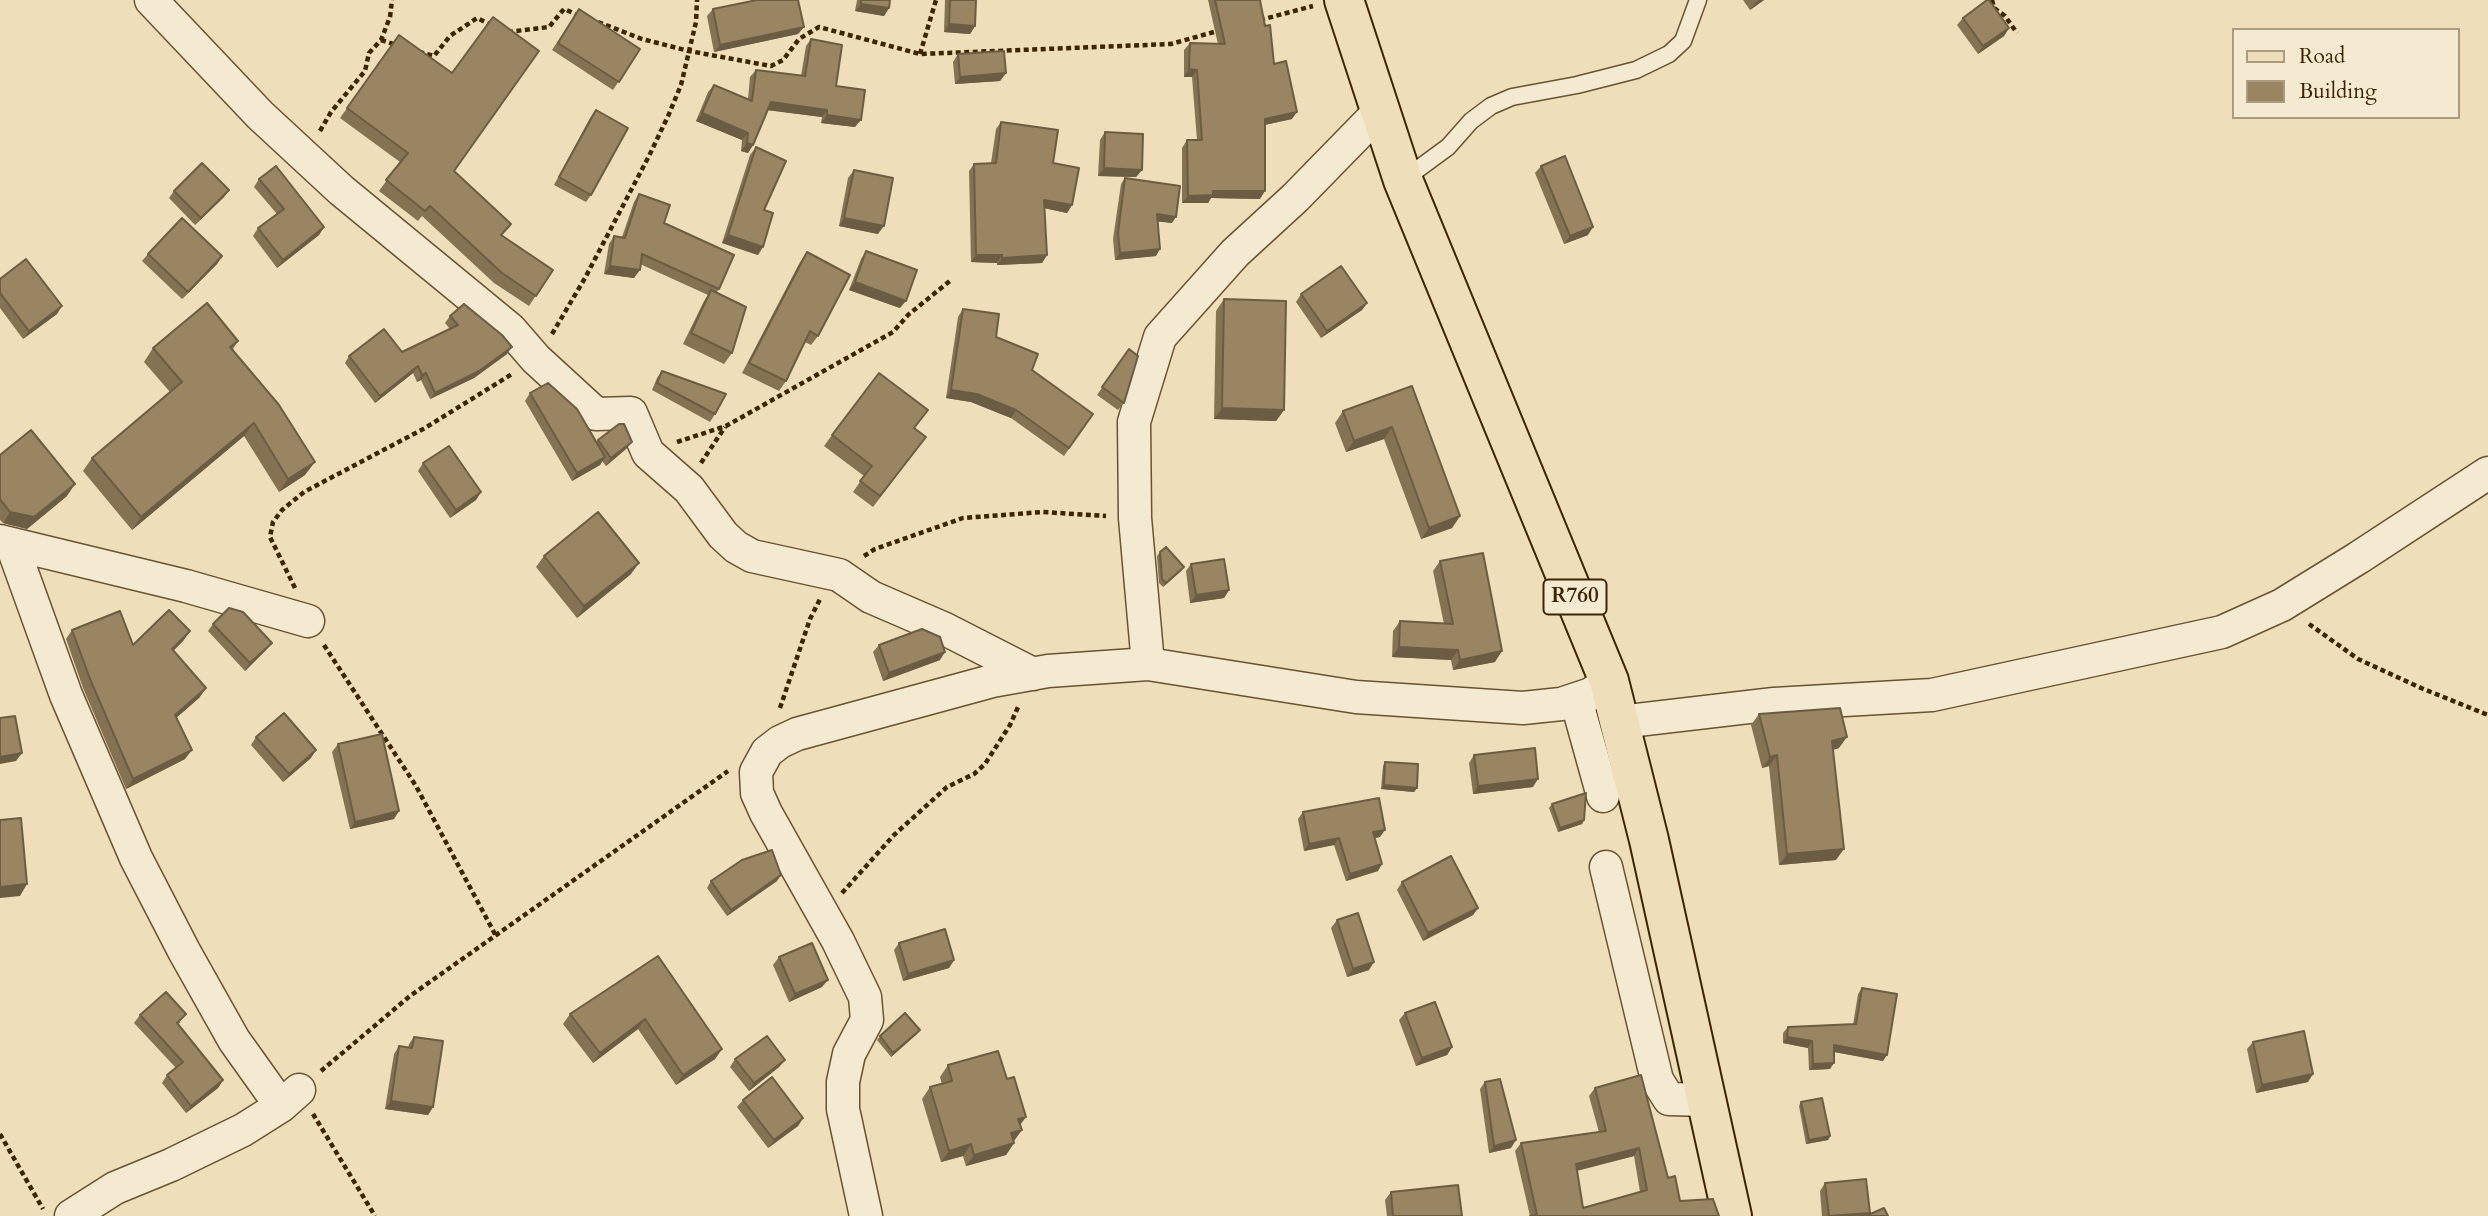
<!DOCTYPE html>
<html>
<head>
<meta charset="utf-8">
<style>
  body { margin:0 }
  #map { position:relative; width:2488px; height:1216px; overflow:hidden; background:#eedeb9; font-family:Cardo,serif }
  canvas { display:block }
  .legend { position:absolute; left:2232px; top:28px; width:228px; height:91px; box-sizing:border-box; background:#f4ead2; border:2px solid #ab9b7f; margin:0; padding:9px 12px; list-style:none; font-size:21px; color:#3d2502 }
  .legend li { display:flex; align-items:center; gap:14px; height:35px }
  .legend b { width:35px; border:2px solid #ab9b7f }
</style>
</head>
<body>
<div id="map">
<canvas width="2488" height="1216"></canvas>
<ul class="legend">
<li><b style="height:9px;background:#eedeb9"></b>Road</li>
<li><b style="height:19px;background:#998561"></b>Building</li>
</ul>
</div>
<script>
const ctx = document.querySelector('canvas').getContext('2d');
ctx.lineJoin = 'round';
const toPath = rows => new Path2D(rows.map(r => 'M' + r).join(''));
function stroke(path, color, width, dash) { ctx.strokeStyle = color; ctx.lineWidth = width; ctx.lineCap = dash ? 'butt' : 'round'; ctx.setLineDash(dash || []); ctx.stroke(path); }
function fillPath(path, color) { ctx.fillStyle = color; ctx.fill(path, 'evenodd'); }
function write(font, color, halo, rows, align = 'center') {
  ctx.font = font + ' Cardo,serif'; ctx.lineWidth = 5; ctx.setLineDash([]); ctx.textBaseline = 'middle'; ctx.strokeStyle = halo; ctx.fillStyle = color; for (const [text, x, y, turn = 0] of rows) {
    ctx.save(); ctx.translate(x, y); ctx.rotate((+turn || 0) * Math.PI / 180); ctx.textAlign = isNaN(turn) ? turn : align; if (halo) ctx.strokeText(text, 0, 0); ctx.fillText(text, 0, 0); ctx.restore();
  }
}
const path = toPath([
  [1992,0,1994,8,2005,16,2017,33],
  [1260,20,1313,6],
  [598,22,642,39,689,51,771,66,783,60,799,39,819,27,920,54,1171,44,1221,30],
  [508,32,549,27,564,9,580,16],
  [381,40,397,45],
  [419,52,434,56,450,36,477,18,493,26],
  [920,54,936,0],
  [320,131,331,112,365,71,369,53,381,40,390,17,392,0],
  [552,334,585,278,649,156,669,114,681,85,696,22,697,0],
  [677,442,726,426,893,332,908,315,951,280],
  [701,463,725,427],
  [864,556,875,549,963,518,1043,512,1106,516],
  [295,588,270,537,273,522,282,510,304,492,425,428,512,374],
  [2309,624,2358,659,2421,688,2488,715],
  [324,645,416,786,496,936],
  [780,708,810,619,820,599],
  [842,893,894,835,947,787,974,774,985,764,1010,725,1018,707],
  [321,1071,410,996,728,771],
  [313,1114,375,1216],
  [0,1134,43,1209]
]);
const service = toPath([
  [1403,180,1448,147,1471,121,1491,106,1512,97,1577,85,1636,70,1669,54,1683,41,1698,0]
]);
const minor = toPath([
  [151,0,260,115,341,190,510,329,536,359,596,414,631,413,648,453,689,489,723,535,736,547,752,556,839,575,871,597,945,629,1033,674],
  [0,541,186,586,308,621],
  [12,545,66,695,136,858,184,951,234,1040,281,1106],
  [1148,664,1135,518,1134,422,1160,337,1235,253,1295,198,1381,110],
  [1576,699,1603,796],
  [1620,722,1774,704,1932,695,2222,632,2282,605,2358,558,2488,473],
  [1606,867,1657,1080,1669,1099,1707,1100],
  [71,1216,115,1188,171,1165,243,1130,281,1106,299,1090],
  [866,1216,843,1109,843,1082,849,1054,867,1020,865,997,838,941,766,813,757,793,756,772,767,752,780,742,797,734,992,681,1048,671,1148,664,1356,697,1523,708,1561,704,1591,694,1609,681]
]);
const primary = toPath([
  [1344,0,1403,180,1609,681,1649,840,1732,1216]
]);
const wall = toPath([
  [857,0,890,0,889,8,884,16,855,11],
  [945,0,976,0,975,26,970,34,944,32],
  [1208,0,1260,0,1274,64,1292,119,1265,125,1260,199,1211,198,1208,203,1182,203,1182,148,1187,140,1197,140,1192,77,1184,77,1184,50,1190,43,1218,44],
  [1743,0,1764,0,1750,10],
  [579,9,640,49,613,90,552,50],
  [713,9,804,27,798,34,714,52,707,16],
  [1963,18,2009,28,2004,36,1978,54,1957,25],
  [399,35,454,171,503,236,553,270,529,306,494,283,422,216,418,221,379,191,400,162,340,118],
  [811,39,836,86,855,127,821,123,822,117,768,110,753,145,748,153,741,151,742,140,696,121,708,92,714,85,748,99,750,77,756,70,801,76,806,46],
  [958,54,1006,73,1000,81,955,84,953,62],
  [596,110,591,195,586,202,554,185,590,118],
  [1001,122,1053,163,1072,205,1067,213,1044,208,1047,255,1042,263,997,265,997,263,971,262,969,171,974,164,991,163,996,129],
  [1105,132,1142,170,1136,177,1098,176,1100,140],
  [756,147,764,210,758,255,722,243,750,155],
  [1541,166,1588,235,1564,244,1535,173],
  [854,170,878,234,839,226,848,178],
  [1125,178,1172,223,1158,221,1156,256,1115,260,1113,239,1121,184],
  [259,179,324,227,319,235,277,268,253,236,258,228,277,214,254,187],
  [229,190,224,197,195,225,169,198,174,191],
  [639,194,719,289,717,292,732,353,724,364,683,344,704,301,708,295,640,264,634,278,604,274,609,244,614,236,622,237,634,202],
  [866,251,900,308,849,290,861,259],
  [807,252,818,336,811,345,805,342,786,381,779,391,742,373,800,262],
  [148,254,222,256,217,264,182,299,142,261],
  [0,279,57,314,23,339,0,308],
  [1301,294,1367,303,1362,310,1321,338,1296,302],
  [1224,299,1284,410,1276,421,1214,419,1216,311],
  [963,309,1032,370,1093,414,1064,456,1011,418,971,402,946,398,958,317],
  [450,316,507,354,474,378,430,399,421,380,417,382,413,373,375,403,345,363,349,356,402,352,450,329,445,323],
  [238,341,233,349,305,475,279,492,244,436,132,530,83,471,92,458,170,392,144,362,153,348],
  [1129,349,1124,403,1118,410,1097,395],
  [662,371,715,414,710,422,652,390,657,378],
  [1412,386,1460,516,1452,528,1421,539,1384,439,1346,452,1335,423,1343,411],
  [530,393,596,442,598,440,632,442,626,449,606,466,602,461,600,465,572,481,525,401],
  [914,429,918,448,873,507,853,492,864,476,824,446,832,435],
  [0,455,67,496,27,529,3,523,0,520],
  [423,463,481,492,476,500,450,518,418,471],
  [1160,552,1181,571,1163,587,1159,583,1157,556],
  [544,556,631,574,577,618,536,567],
  [1440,561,1495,662,1453,670,1451,660,1392,657,1393,631,1400,621,1444,624,1433,571],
  [1191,564,1229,590,1224,598,1190,603,1186,571],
  [213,624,266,650,245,671,208,631],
  [72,630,133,645,190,631,183,641,173,651,206,688,199,698,176,718,185,759,126,789,83,688,66,639],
  [879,645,940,660,883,681,873,652],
  [1759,714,1839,748,1833,750,1836,860,1779,865,1769,766,1762,768,1751,725],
  [256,737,311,758,283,782,251,745],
  [338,744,394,819,350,829,332,752],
  [1474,755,1533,787,1473,794,1469,763],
  [1385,762,1417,788,1414,792,1381,789,1383,766],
  [1552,804,1584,820,1582,824,1558,832,1549,808],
  [1303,812,1380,837,1374,838,1378,871,1346,881,1334,845,1304,851,1298,819],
  [711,881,777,881,727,916,707,888],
  [1402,882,1478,908,1473,915,1423,941,1397,890],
  [1337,920,1369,970,1347,977,1331,928],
  [899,943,954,960,949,968,903,981,894,950],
  [658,956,722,1049,715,1059,676,1085,638,1029,593,1063,563,1024,570,1014],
  [779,957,822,987,789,1002,773,965],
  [1862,988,1883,1061,1834,1052,1830,1069,1809,1070,1808,1048,1783,1043,1783,1033,1788,1027,1853,1025,1858,994],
  [1405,1013,1452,1047,1447,1055,1416,1066,1399,1020],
  [140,1015,181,1022,178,1024,223,1080,218,1088,186,1113,162,1083,167,1075,176,1068,134,1023],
  [917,1034,891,1057,877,1040,880,1036],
  [414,1037,433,1107,428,1115,385,1109,394,1054,399,1046,408,1048,409,1044],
  [2253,1042,2308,1082,2256,1093,2247,1049],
  [735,1059,785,1060,779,1067,749,1091,730,1067],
  [948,1065,1020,1125,1022,1130,1013,1141,1014,1143,1006,1155,966,1166,963,1156,941,1162,922,1099,930,1087,942,1084,940,1077],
  [1485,1082,1511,1148,1489,1153,1480,1089],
  [1595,1088,1668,1178,1680,1201,1530,1216,1515,1151,1521,1143,1599,1132,1589,1096],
  [1634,1156,1640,1192,1583,1208,1577,1171],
  [743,1100,803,1118,798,1126,768,1148,737,1107],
  [1801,1102,1830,1136,1828,1140,1806,1144,1799,1106],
  [1825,1183,1868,1215,1888,1216,1822,1216,1820,1191],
  [1391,1192,1462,1216,1387,1216,1385,1200]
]);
const shadedWall = toPath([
  [1759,0,1764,0,1750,10,1756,2],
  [861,4,889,8,884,16,855,11],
  [949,24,975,26,970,34,944,32],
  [804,27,798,34,714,52,720,45],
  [2009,28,2004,36,1978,54,1983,46],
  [1189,69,1197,70,1192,77,1184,77],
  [1006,73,1000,81,955,84,960,77],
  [771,102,827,110,822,117,766,110],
  [1297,112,1292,119,1259,126,1265,119],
  [702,113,748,133,742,140,696,121],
  [827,115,861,120,855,127,821,123],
  [747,143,753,145,748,153,741,151],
  [1104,168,1142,170,1136,177,1098,176],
  [229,190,224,197,195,225,201,218],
  [1213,191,1265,191,1260,199,1211,198,1208,203,1182,203,1188,196],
  [1044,200,1072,205,1067,213,1039,207],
  [1157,214,1176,217,1172,223,1153,221],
  [844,218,884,226,878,234,839,226],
  [324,227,319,235,277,268,283,260],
  [1593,227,1588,235,1564,244,1570,236],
  [728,235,763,247,758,255,722,243],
  [1160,249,1156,256,1115,260,1120,253],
  [976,255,1002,255,997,263,971,262],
  [1047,255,1042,263,997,265,1002,258],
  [222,256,217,264,182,299,188,292],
  [610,266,640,270,634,278,604,274],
  [855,282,906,301,900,308,849,290],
  [1367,303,1362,310,1321,338,1327,331],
  [62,306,57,314,23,339,29,331],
  [512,347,507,354,474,378,430,399,435,393],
  [418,366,413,373,375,403,380,396],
  [426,373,421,380,417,382,422,375],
  [951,390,977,394,1016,410,1011,418,971,402,946,398],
  [1222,408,1284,410,1276,421,1214,419],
  [254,423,244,436,132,530,141,517],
  [1392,427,1384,439,1346,452,1354,441],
  [632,442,626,449,606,466,611,458],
  [605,457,600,465,572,481,577,473],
  [315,462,305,475,279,492,288,479],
  [75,484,67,496,27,529,3,523,10,512],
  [481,492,476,500,450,518,456,510],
  [1460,516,1452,528,1421,539,1429,528],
  [639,563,631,574,577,618,584,606],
  [1184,567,1181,571,1163,587,1166,583],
  [1229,590,1224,598,1190,603,1196,595],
  [190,631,183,641,165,659,172,649],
  [272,643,266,650,245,671,250,663],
  [1399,647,1458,650,1451,660,1392,657],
  [1502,651,1495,662,1453,670,1460,660],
  [945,652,940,660,883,681,889,673],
  [206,688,199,698,168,725,175,715],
  [1847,737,1839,748,1824,752,1832,741],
  [192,750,185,759,126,789,133,779],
  [316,750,311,758,283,782,289,774],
  [22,753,16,761,0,764,0,757],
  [1777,755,1769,766,1762,768,1770,757],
  [1538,779,1533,787,1473,794,1478,786],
  [1384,785,1417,788,1414,792,1381,789],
  [399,811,394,819,350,829,355,822],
  [1584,820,1582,824,1558,832,1560,828],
  [1385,830,1380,837,1368,839,1373,832],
  [1339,838,1334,845,1304,851,1309,844],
  [1844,849,1836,860,1779,865,1787,854],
  [1382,864,1378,871,1346,881,1350,874],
  [781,875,777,881,727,916,731,910],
  [27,884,20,896,0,898,0,887],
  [1478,908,1473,915,1423,941,1428,933],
  [954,960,949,968,903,981,908,974],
  [1374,962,1369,970,1347,977,1353,969],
  [828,980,822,987,789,1002,795,994],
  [645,1019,638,1029,593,1063,600,1053],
  [920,1030,917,1034,891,1057,893,1053],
  [1787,1037,1812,1041,1808,1048,1783,1043],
  [1834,1045,1887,1055,1883,1061,1829,1051],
  [1452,1047,1447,1055,1416,1066,1422,1058],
  [722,1049,715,1059,676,1085,683,1075],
  [785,1060,779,1067,749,1091,754,1083],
  [1834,1063,1830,1069,1809,1070,1813,1064],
  [2313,1074,2308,1082,2256,1093,2262,1085],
  [223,1080,218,1088,186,1113,191,1106],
  [391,1101,433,1107,428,1115,385,1109],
  [1026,1117,1018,1128,1018,1119],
  [803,1118,798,1126,768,1148,774,1140],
  [1022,1130,1014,1141,1003,1144,1011,1133],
  [1830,1136,1828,1140,1806,1144,1809,1140],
  [1516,1140,1511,1148,1489,1153,1494,1146],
  [1014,1143,1006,1155,966,1166,974,1155],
  [971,1144,963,1156,941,1162,949,1151],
  [1639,1148,1634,1156,1571,1172,1576,1164],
  [1870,1213,1868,1216,1839,1216]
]);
const building = toPath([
  [757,0,798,0,804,27,720,45,713,9,757,0],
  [861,0,890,0,889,8,861,4,861,0],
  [950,0,976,0,975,26,949,24,950,0],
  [1215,0,1260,0,1265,26,1270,25,1274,64,1286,61,1297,112,1265,119,1265,191,1213,191,1213,195,1188,196,1187,140,1202,140,1197,70,1189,69,1190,43,1225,44,1215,0],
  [1987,0,1989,0,2009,28,1983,46,1963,18,1987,0],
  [579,9,640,49,619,82,558,43,579,9],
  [493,17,539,51,454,171,511,224,501,235,553,270,536,296,502,273,430,206,425,211,386,180,408,153,347,108,399,35,452,73,493,17],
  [811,39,842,45,836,86,865,90,861,120,827,115,827,110,771,102,753,145,747,143,748,133,702,113,714,85,752,101,756,70,805,76,811,39],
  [1004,51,1006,73,960,77,958,54,1004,51],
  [596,110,628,128,591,195,559,177,596,110],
  [1001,122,1058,130,1053,163,1079,168,1072,205,1044,200,1047,255,1002,258,1002,255,976,255,974,164,996,163,1001,122],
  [1105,132,1143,134,1142,170,1104,168,1105,132],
  [756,147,786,161,764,210,773,213,763,247,728,235,756,147],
  [1565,156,1593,227,1570,236,1541,166,1565,156],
  [202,163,229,190,201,218,174,191,202,163],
  [276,166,324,227,283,260,258,228,284,209,259,179,276,166],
  [854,170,893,178,884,226,844,218,854,170],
  [1125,178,1180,186,1176,217,1157,214,1160,249,1120,253,1118,233,1125,178],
  [639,194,670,205,664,223,734,255,719,289,642,254,640,270,610,266,614,236,625,238,639,194],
  [182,218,222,256,188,292,148,254,182,218],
  [866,251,917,270,906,301,855,282,866,251],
  [807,252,850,275,818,336,810,331,786,381,749,363,807,252],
  [26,259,62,306,29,331,0,293,0,279,26,259],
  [1341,266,1367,303,1327,331,1301,294,1341,266],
  [711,290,746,307,732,353,691,333,711,290],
  [1224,299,1286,301,1284,410,1222,408,1224,299],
  [207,303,238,341,230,347,279,405,315,462,288,479,254,423,141,517,92,458,182,382,153,348,207,303],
  [464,304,502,335,512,347,479,371,435,393,426,373,422,375,418,366,380,396,349,356,384,329,402,352,458,325,450,316,464,304],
  [963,309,999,314,996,337,1038,354,1032,370,1093,414,1069,448,1016,410,977,394,951,390,963,309],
  [1129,349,1138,356,1124,403,1102,387,1129,349],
  [662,371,726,394,715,414,657,383,662,371],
  [879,373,928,410,914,428,926,437,880,496,860,481,872,466,832,435,879,373],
  [548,383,577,409,605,457,577,473,530,393,548,383],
  [1412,386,1460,516,1429,528,1392,427,1354,441,1343,411,1412,386],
  [619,424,624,424,632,442,611,458,598,440,619,424],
  [31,430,75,484,34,517,10,512,0,499,0,455,31,430],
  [449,446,481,492,456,510,423,463,449,446],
  [598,512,639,563,584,606,544,556,598,512],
  [1166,547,1184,567,1166,583,1162,579,1160,552,1166,547],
  [1483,553,1502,651,1460,660,1458,650,1399,647,1400,621,1453,624,1440,561,1483,553],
  [1224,559,1229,590,1196,595,1191,564,1224,559],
  [229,608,243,612,272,643,250,663,213,624,229,608],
  [169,610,190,631,172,649,206,688,175,715,192,750,133,779,90,679,72,630,120,611,133,645,169,610],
  [922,629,940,637,945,652,889,673,879,645,922,629],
  [1840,708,1847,737,1832,741,1844,849,1787,854,1777,755,1770,757,1759,714,1840,708],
  [284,713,316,750,289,774,256,737,284,713],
  [15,716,22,753,0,757,0,718,15,716],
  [382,734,399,811,355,822,338,744,382,734],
  [1535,748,1538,779,1478,786,1474,755,1535,748],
  [1385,762,1418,764,1417,788,1384,785,1385,762],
  [1586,793,1584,820,1560,828,1552,804,1586,793],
  [1379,798,1385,830,1373,832,1382,864,1350,874,1339,838,1309,844,1303,812,1379,798],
  [21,818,27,884,0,887,0,820,21,818],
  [772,850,781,875,731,910,711,881,742,860,772,850],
  [1451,856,1478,908,1428,933,1402,882,1451,856],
  [1358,913,1374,962,1353,969,1337,920,1358,913],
  [945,929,954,960,908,974,899,943,945,929],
  [812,943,828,980,795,994,779,957,812,943],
  [658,956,722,1049,683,1075,645,1019,600,1053,570,1014,658,956],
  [1862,988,1897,994,1887,1055,1834,1045,1834,1063,1813,1064,1812,1041,1787,1037,1788,1027,1856,1024,1862,988],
  [166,992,186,1014,177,1023,223,1080,191,1106,167,1075,183,1062,140,1015,166,992],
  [1435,1002,1452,1047,1422,1058,1405,1013,1435,1002],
  [905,1013,920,1030,893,1053,880,1036,905,1013],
  [2304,1031,2313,1074,2262,1085,2253,1042,2304,1031],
  [767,1036,785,1060,754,1083,735,1059,767,1036],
  [414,1037,443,1041,433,1107,391,1101,399,1046,412,1048,414,1037],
  [998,1051,1007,1079,1014,1077,1026,1117,1018,1119,1022,1130,1011,1133,1014,1143,974,1155,971,1144,949,1151,930,1087,952,1081,948,1065,998,1051],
  [1641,1075,1668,1178,1675,1176,1680,1201,1713,1199,1719,1216,1530,1216,1537,1215,1521,1143,1606,1131,1595,1088,1641,1075],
  [1639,1148,1647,1190,1583,1208,1576,1164,1639,1148],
  [772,1077,803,1118,774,1140,743,1100,772,1077],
  [1500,1079,1516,1140,1494,1146,1485,1082,1500,1079],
  [1822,1098,1830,1136,1809,1140,1801,1102,1822,1098],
  [1866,1179,1870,1213,1829,1216,1825,1183,1866,1179],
  [1458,1185,1462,1216,1393,1216,1391,1192,1458,1185],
  [1884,1208,1888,1216,1866,1216,1884,1208]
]);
const shields = [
  [1575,597,63]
];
const shieldNames = [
  ["R760",1575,597]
];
stroke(service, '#695330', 19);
stroke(minor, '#695330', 35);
stroke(primary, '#3d2502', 42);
stroke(path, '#3d2502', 4.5, [5, 3.5]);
stroke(service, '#f4ead2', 16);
stroke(minor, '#f4ead2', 32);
stroke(primary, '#eedeb9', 38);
fillPath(wall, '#847253');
fillPath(shadedWall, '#6b5d44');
fillPath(building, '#998561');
stroke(building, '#6b5d44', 2);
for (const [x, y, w] of shields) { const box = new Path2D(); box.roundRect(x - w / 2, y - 17.5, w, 35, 5); ctx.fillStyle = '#f4ead2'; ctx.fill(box); stroke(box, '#3d2502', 2); }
write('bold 21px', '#3d2502', null, shieldNames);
</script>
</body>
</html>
